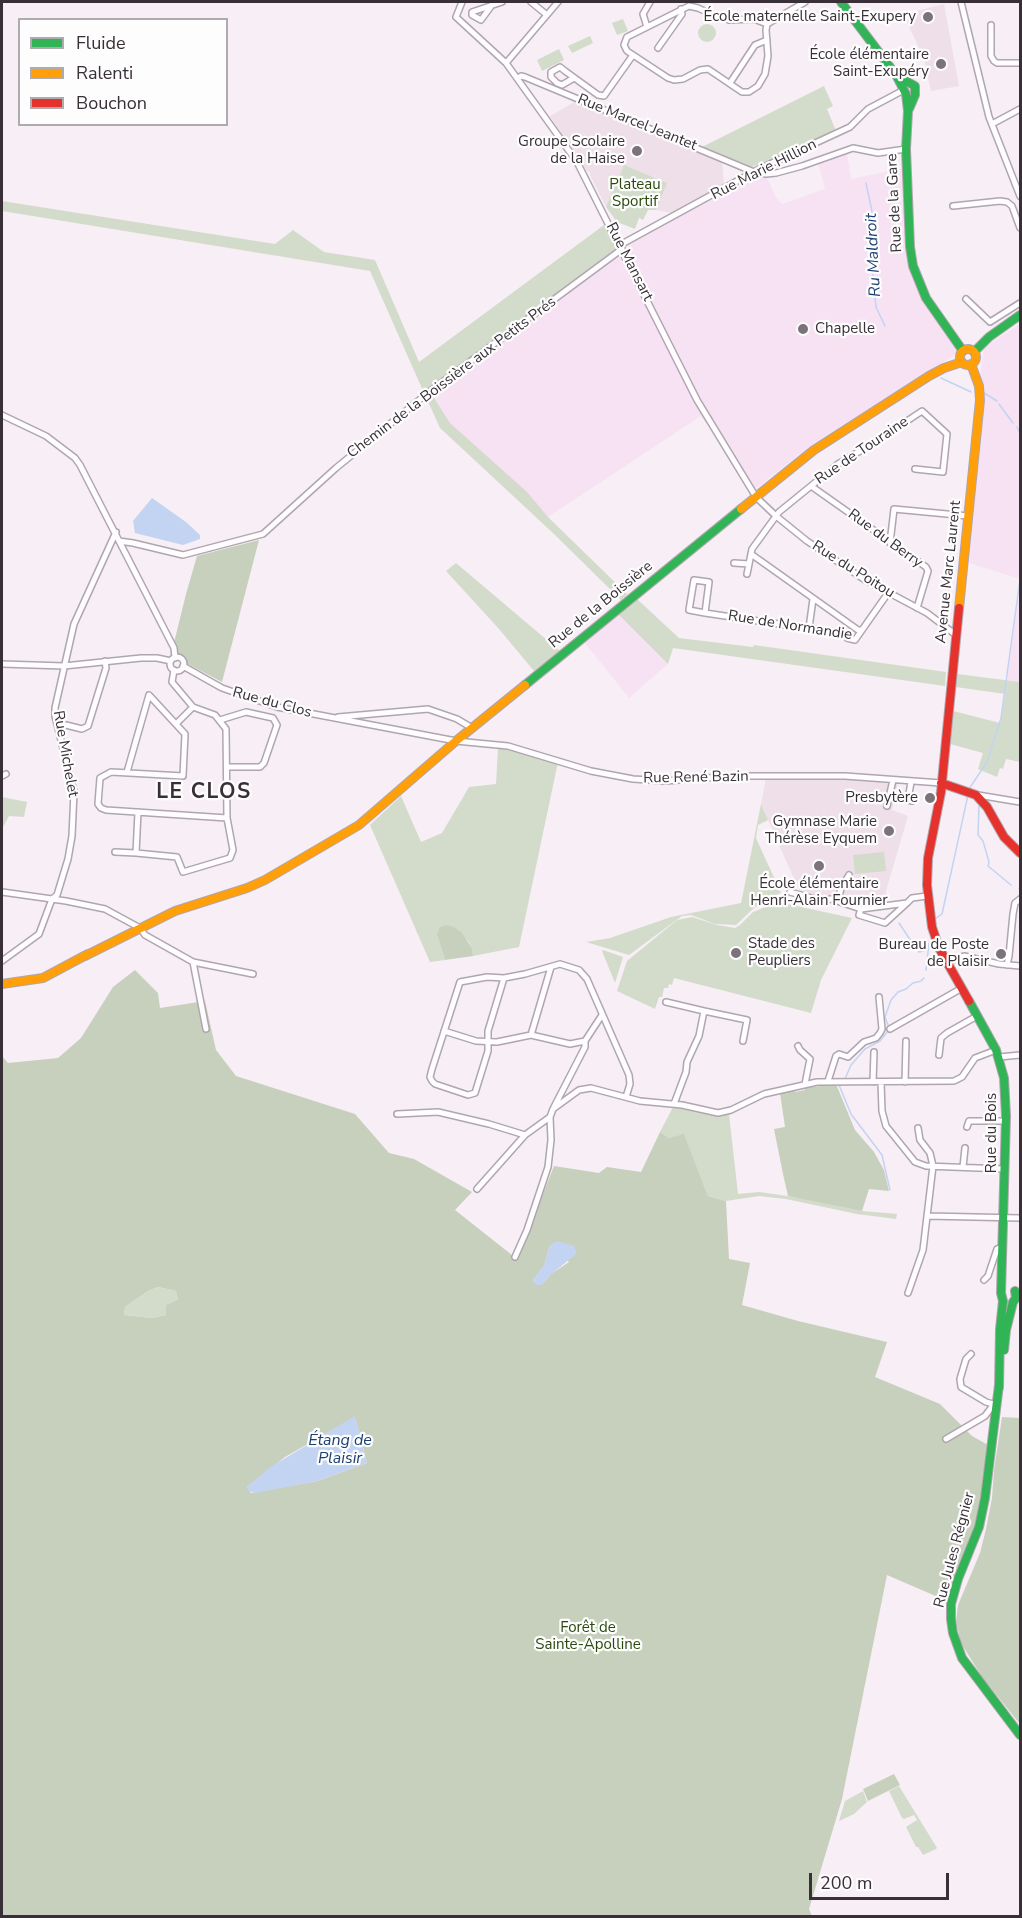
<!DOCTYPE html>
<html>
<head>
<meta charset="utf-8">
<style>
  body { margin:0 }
  #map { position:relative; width:1022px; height:1918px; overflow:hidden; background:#f8eef6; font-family:"Nunito Sans",sans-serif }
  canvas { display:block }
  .frame { position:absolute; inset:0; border:3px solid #382f37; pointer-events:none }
  .legend { position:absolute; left:18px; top:18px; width:210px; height:108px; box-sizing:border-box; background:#fdfdfd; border:2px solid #aeabae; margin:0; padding:8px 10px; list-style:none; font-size:18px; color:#382f37 }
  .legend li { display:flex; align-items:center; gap:12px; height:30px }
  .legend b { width:30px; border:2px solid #aeabae }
  .scale { position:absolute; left:809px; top:1873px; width:140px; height:27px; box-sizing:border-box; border:3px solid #382f37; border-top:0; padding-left:8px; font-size:18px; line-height:21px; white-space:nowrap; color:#382f37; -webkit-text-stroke:4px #fdfdfd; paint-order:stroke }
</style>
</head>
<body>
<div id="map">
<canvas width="1022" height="1918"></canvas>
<div class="frame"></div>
<ul class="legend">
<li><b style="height:8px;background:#30b455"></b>Fluide</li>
<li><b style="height:8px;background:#ff9f0a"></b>Ralenti</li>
<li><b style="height:8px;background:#e5322d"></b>Bouchon</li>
</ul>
<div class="scale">200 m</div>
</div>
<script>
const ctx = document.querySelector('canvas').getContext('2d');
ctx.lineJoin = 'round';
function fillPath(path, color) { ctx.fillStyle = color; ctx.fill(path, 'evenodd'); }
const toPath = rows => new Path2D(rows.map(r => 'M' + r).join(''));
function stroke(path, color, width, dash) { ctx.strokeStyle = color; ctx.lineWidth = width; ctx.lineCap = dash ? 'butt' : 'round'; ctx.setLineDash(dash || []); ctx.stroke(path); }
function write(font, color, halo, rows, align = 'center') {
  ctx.font = font + ' "Nunito Sans",sans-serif'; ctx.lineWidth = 4.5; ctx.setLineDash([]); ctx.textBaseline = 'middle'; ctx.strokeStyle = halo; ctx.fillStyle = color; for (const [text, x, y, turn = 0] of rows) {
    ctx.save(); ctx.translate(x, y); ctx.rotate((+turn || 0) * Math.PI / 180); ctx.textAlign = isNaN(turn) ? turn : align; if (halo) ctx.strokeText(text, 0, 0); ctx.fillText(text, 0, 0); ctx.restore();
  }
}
const built = toPath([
  [847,153,851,179,904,168,908,248,913,276,927,306,957,348,955,355,814,443,755,489,701,416,548,517,450,423,431,393,635,240,753,177,767,178,776,197,782,204,825,189,818,162],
  [1020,324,1020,579,969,563,983,418,983,387,980,377,984,347],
  [1020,587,1020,682,1007,680],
  [618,614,668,664,629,698,585,643]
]);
const education = toPath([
  [944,4,959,86,931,91,924,59,907,22,912,12],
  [578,100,722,160,724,184,672,213,656,210,666,183,624,165,606,207,590,175,590,172,587,171,550,116],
  [766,778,850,779,898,782,892,810,908,816,886,891,887,903,861,905,829,896,822,898,799,890,761,804]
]);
const green = toPath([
  [623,19,628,31,617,35,612,23],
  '698 33a9 9 0 1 1 18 0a9 9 0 1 1-18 0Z',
  [590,36,593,43,572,53,568,46],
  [559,49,564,60,542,71,537,60],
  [824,86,833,106,827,109,836,131,752,167,702,147],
  [624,165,667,183,656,210,648,210,643,220,639,218,635,229,617,222,606,207],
  [2,201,275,244,293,230,324,252,375,260,419,362,608,222,622,249,424,393,370,271,2,211],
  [431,393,450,423,527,492,548,517,627,594,621,600,554,534,440,428,426,397],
  [456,563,560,651,534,671,499,629,446,571],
  [637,599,679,638,753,647,754,645,946,672,945,686,673,648,668,664,618,614],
  [957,674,1020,682,1020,762,1006,759,1003,769,1000,768,997,777,978,769,983,753,950,744,953,711,1000,723,1005,694,956,687],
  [498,748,508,748,558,762,519,947,473,956,472,948,468,941,454,927,437,935,445,960,430,962,370,825,401,796,421,842,442,833,469,787,496,784],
  [2,797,27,802,24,817,9,816,2,829],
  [761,804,768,820,758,825,756,838,781,893,776,895,775,899,755,907,736,925,715,924,691,915,682,916,629,955,586,942,610,938,671,917,741,903],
  [884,852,886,871,855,874,853,855],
  [778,902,852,918,821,980,811,1013,674,978,672,985,669,984,668,988,664,988,662,997,659,997,655,1009,617,991,627,961,677,920,692,917,717,925,735,928,740,925,753,912],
  [603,950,623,957,615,983,602,951],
  [673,1107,710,1115,729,1114,738,1194,759,1192,802,1198,862,1211,897,1214,896,1219,857,1214,786,1199,759,1196,726,1201,708,1196,684,1135,669,1138,660,1132],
  [158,1287,176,1291,178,1300,166,1315,152,1318,124,1315,125,1307,148,1291],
  [899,1786,937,1848,936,1849,923,1855,918,1847,916,1847,906,1827,917,1820,914,1815,904,1819,902,1818,889,1791],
  [863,1791,867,1802,854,1814,839,1821,845,1801]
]);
const forest = toPath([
  [259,540,222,682,171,655,186,594,197,556],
  [446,925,454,927,462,933,472,948,473,956,445,960,437,935,440,927],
  [135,970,158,993,160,1008,205,1001,216,1050,236,1076,355,1114,389,1153,414,1159,472,1192,455,1210,517,1259,554,1166,599,1173,607,1167,641,1172,660,1132,669,1138,684,1134,708,1196,726,1201,729,1259,750,1263,742,1305,798,1321,887,1342,875,1377,940,1404,972,1436,988,1445,982,1506,954,1604,887,1575,842,1799,809,1909,812,1916,2,1916,2,1056,8,1063,58,1058,81,1038,113,987],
  [550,1245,569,1262,551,1274,541,1285,534,1282,533,1280,544,1266],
  [158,1287,176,1291,178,1300,166,1305,166,1315,152,1318,124,1315,125,1307,148,1291],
  [355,1417,367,1463,317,1481,251,1493,247,1487,285,1457],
  [836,1084,855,1130,874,1152,884,1170,889,1191,869,1189,862,1211,788,1196,783,1174,774,1129,785,1127,780,1093,794,1090,795,1092,805,1090,804,1088],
  [1002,1417,1020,1418,1020,1724,982,1677,961,1643,956,1621,958,1605,980,1553,986,1529,992,1498,994,1470],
  [894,1774,900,1785,868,1801,863,1789]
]);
const water = toPath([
  [152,498,186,522,200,535,200,539,183,545,135,533,133,521],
  [557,1241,574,1246,577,1253,548,1277,541,1285,536,1285,533,1280,544,1266,550,1245],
  [355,1416,367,1463,317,1481,255,1493,248,1491,247,1487,269,1468]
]);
const stream = toPath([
  [866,183,874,221,871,258,876,307,885,326],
  [941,378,971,392],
  [984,393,997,401],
  [999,404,1013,423],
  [1017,427,1020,433],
  [969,789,987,762,1001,718,1020,580],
  [979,806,978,835,983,841,989,862,988,866,1011,885],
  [1019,888,1020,889],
  [935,919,942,914,968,795],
  [899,923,917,950,919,952,928,950],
  [926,970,929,943],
  [845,1079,851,1065,865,1049,880,1041,887,1032,888,1025,885,1017,891,1000,898,992,906,989,913,983,921,981,924,978],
  [842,1085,839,1085,851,1114,882,1155,890,1190]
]);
const street = toPath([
  [462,2,456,17,506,63,577,162,697,400,756,497,776,516,807,541,865,580,927,613,956,635],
  [531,2,547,15],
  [961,2,989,117,1020,196],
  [492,5,481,20,472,15,472,12,502,2],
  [767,24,754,19,729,20,713,15,698,8,689,6,627,37,624,45,627,51,668,78,674,80,683,79,700,70,708,69,742,92,749,92,758,86,765,74,768,56,766,30,767,24,805,2],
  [991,25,991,56,994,61,997,63,1020,63],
  [647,27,643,14,650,2],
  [658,48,682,14,681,9],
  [506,63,558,2],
  [518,78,521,76,525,77,754,172,766,174,776,173,802,166,853,148,878,153,906,149],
  [574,78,562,85,557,83,551,77,551,72,560,67,565,71,598,95,604,96,633,55],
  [730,83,755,45,767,40],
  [992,124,1020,109],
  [953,206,1000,201,1007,202,1012,206,1020,228],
  [620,245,759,169,850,127,868,109,900,92,903,88],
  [966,299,990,322,1020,303],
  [2,415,46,436,75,458,80,465,174,648,175,658],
  [811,486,926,567,928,571,917,608],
  [119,541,133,543,183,555,263,534,336,468,429,392,622,249],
  [890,543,894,509,968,516],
  [751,554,858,630,861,630],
  [734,563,749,564],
  [747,574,752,549,779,512,838,464,877,441,922,411,947,434,943,472,915,469],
  [705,613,709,582,694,580,689,610,705,613,792,626,809,628,845,634,847,638,855,640,888,593],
  [809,628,813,599],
  '170 664a7 7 0 1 1 14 0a7 7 0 1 1-14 0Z',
  [2,664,64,666,141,658,157,658,171,661],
  [183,666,222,688,277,707,456,741,508,746,591,771,633,779,665,781,734,776,845,776,941,783],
  [338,717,428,709,457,719,472,728],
  [220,720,246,712,273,718,277,725,264,763,260,767,227,767],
  [176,724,193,707],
  [58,727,66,725,82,729,88,726,106,668,105,661],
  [127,772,149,695,185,734,183,776,111,772,100,778,98,804,101,808,106,810,227,818],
  [2,776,6,774],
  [911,782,908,800,912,801],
  [978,795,1020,802],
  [887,806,893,780],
  [138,812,136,853,177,857,183,872,230,858,233,850,227,818,226,729,215,715,193,707,172,682,174,670],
  [115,852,136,853],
  [2,892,66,901,105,909,140,928,145,935,193,962,253,974],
  [790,892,822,901,831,899,861,909],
  [838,901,841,888,849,875],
  [907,903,885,923,859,915,861,909,907,903],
  [907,903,912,898,927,896],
  [2,961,39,934,52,899,57,895,68,859,72,836,74,792,55,716,55,708,74,624,116,532],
  [193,962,206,1029],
  [947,962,964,956,999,964,1020,966],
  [1007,965,1009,956,1013,914,1015,903,1020,899],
  [504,978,488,1031,488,1051,475,1093,468,1095,435,1084,432,1081,430,1077,432,1069,460,982,487,977,504,978,525,974,560,964,579,970,587,979,629,1075,630,1084,626,1097],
  [666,1002,704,1011,699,1036,687,1062,686,1072,674,1104],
  [704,1011,747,1020,743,1041],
  [890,1029,962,988],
  [444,1031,476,1041,497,1042,531,1035,570,1044,585,1041],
  [531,1035,551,967],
  [798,1046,800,1050,810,1059,805,1084],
  [939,1055,941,1038,947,1033,977,1016],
  [999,1057,1020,1055],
  [828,1081,836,1056,839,1054,848,1057,864,1042,876,1038,880,1033,882,1029,879,997],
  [873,1082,874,1052],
  [881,1082,882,1111,886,1126,915,1162,926,1166,1004,1169],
  [905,1082,906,1041],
  [554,1107,585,1047,585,1041,602,1015],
  [397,1114,438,1112,489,1124,525,1135],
  [967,1127,969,1121,1006,1121],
  [963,1167,965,1148],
  [477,1189,525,1135,550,1117,553,1109,579,1090,591,1088,640,1101,682,1105,718,1113,731,1110,764,1094,817,1082,954,1081,962,1077,975,1058,996,1050],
  [928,1216,1020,1218],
  [515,1257,527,1230,548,1167,551,1140,550,1117],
  [984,1280,988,1276,997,1249,1002,1247],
  [908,1293,923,1250,933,1166,930,1153,920,1140,918,1128],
  [971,1354,966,1359,960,1379,961,1387,986,1402,997,1405],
  [946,1439,985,1416,994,1404]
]);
const fast = toPath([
  [841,2,896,75,906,94,908,111,906,149,910,247,913,266,926,298,963,351],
  [897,76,915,86,915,95,909,109],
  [974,352,989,337,1020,315],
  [525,685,741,509],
  [969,1001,996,1050,1004,1078,1006,1116,1001,1293,1003,1301,1000,1329,999,1388],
  [1004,1350,1006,1330,1013,1302,1016,1298,1015,1291],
  [999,1385,985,1498,979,1527,958,1579,951,1604,951,1619,953,1633,962,1658,1020,1735]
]);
const slow = toPath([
  '960 357a8 8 0 1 1 16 0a8 8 0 1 1-16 0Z',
  [741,509,814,450,929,376,944,368,962,362],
  [959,608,980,400,979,386,971,364],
  [85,956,175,911,247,888,265,880,359,825,456,741,525,685],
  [2,984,43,978,88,954]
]);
const jam = toPath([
  [959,608,941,792,928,858,927,885,932,927,939,948,969,1001],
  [941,783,976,795,987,807,1004,837,1020,853]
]);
const markers = [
  [928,17,6,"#7b727a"],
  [941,64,6,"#7b727a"],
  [637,151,6,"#7b727a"],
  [803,329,6,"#7b727a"],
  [930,798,6,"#7b727a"],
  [889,831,6,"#7b727a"],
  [819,866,6,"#7b727a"],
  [736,953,6,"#7b727a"],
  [1001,954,6,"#7b727a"]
];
const poiNames = [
  ["École maternelle Saint-Exupery",916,17],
  ["École élémentaire",929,55],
  ["Saint-Exupéry",929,72],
  ["Groupe Scolaire",625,142],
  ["de la Haise",625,159],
  ["Chapelle",815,329,"left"],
  ["Presbytère",918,798],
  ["Gymnase Marie",877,822],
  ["Thérèse Eyquem",877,839],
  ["École élémentaire",819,884,"center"],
  ["Henri-Alain Fournier",819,901,"center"],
  ["Stade des",748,944,"left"],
  ["Peupliers",748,961,"left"],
  ["Bureau de Poste",989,945],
  ["de Plaisir",989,962]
];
const streetNames = [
  ["Rue Marcel Jeantet",637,123,22],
  ["Rue Marie Hillion",764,170,-27],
  ["Rue de la Gare",895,203,-93],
  ["Rue Mansart",629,262,63],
  ["Chemin de la Boissière aux Petits Prés",452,378,-37],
  ["Rue de Touraine",862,451,-34],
  ["Rue du Berry",885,539,36],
  ["Rue du Poitou",853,570,32],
  ["Avenue Marc Laurent",949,572,-84],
  ["Rue de la Boissière",601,605,-39],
  ["Rue de Normandie",790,626,9],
  ["Rue du Clos",272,703,15],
  ["Rue Michelet",65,754,80],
  ["Rue René Bazin",696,778,-1],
  ["Rue du Bois",992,1133,-90],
  ["Rue Jules Régnier",955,1550,-75]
];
const parkNames = [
  ["Plateau",635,185],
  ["Sportif",635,202],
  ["Forêt de",588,1628],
  ["Sainte-Apolline",588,1645]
];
const waterNames = [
  ["Ru Maldroit",874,255,-93],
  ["Étang de",340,1441],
  ["Plaisir",340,1459]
];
const districtNames = [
  ["LE CLOS",204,793]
];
fillPath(built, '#f7e2f4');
fillPath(education, '#eedfe9');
fillPath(green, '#d3dccb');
fillPath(forest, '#c7d0bd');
fillPath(water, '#c3d3f2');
stroke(stream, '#c3d3f2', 1.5);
stroke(street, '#afa6ae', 8);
stroke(fast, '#afa6ae', 10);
stroke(slow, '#afa6ae', 10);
stroke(jam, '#afa6ae', 10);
stroke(street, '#fefcfe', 5);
stroke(fast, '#30b455', 8);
stroke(slow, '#ff9f0a', 8);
stroke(jam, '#e5322d', 8);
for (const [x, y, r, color] of markers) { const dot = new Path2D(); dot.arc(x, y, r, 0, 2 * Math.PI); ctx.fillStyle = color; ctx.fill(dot); stroke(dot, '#fdfdfd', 2); }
write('15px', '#382f37', '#fdfdfd', poiNames, 'right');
write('15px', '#382f37', '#fdfdfd', streetNames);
write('15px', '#29490c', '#fdfdfd', parkNames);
write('italic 16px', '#1b3f70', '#fdfdfd', waterNames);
ctx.letterSpacing = '1.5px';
write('bold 21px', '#382f37', '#fdfdfd', districtNames);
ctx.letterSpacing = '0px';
</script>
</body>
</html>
